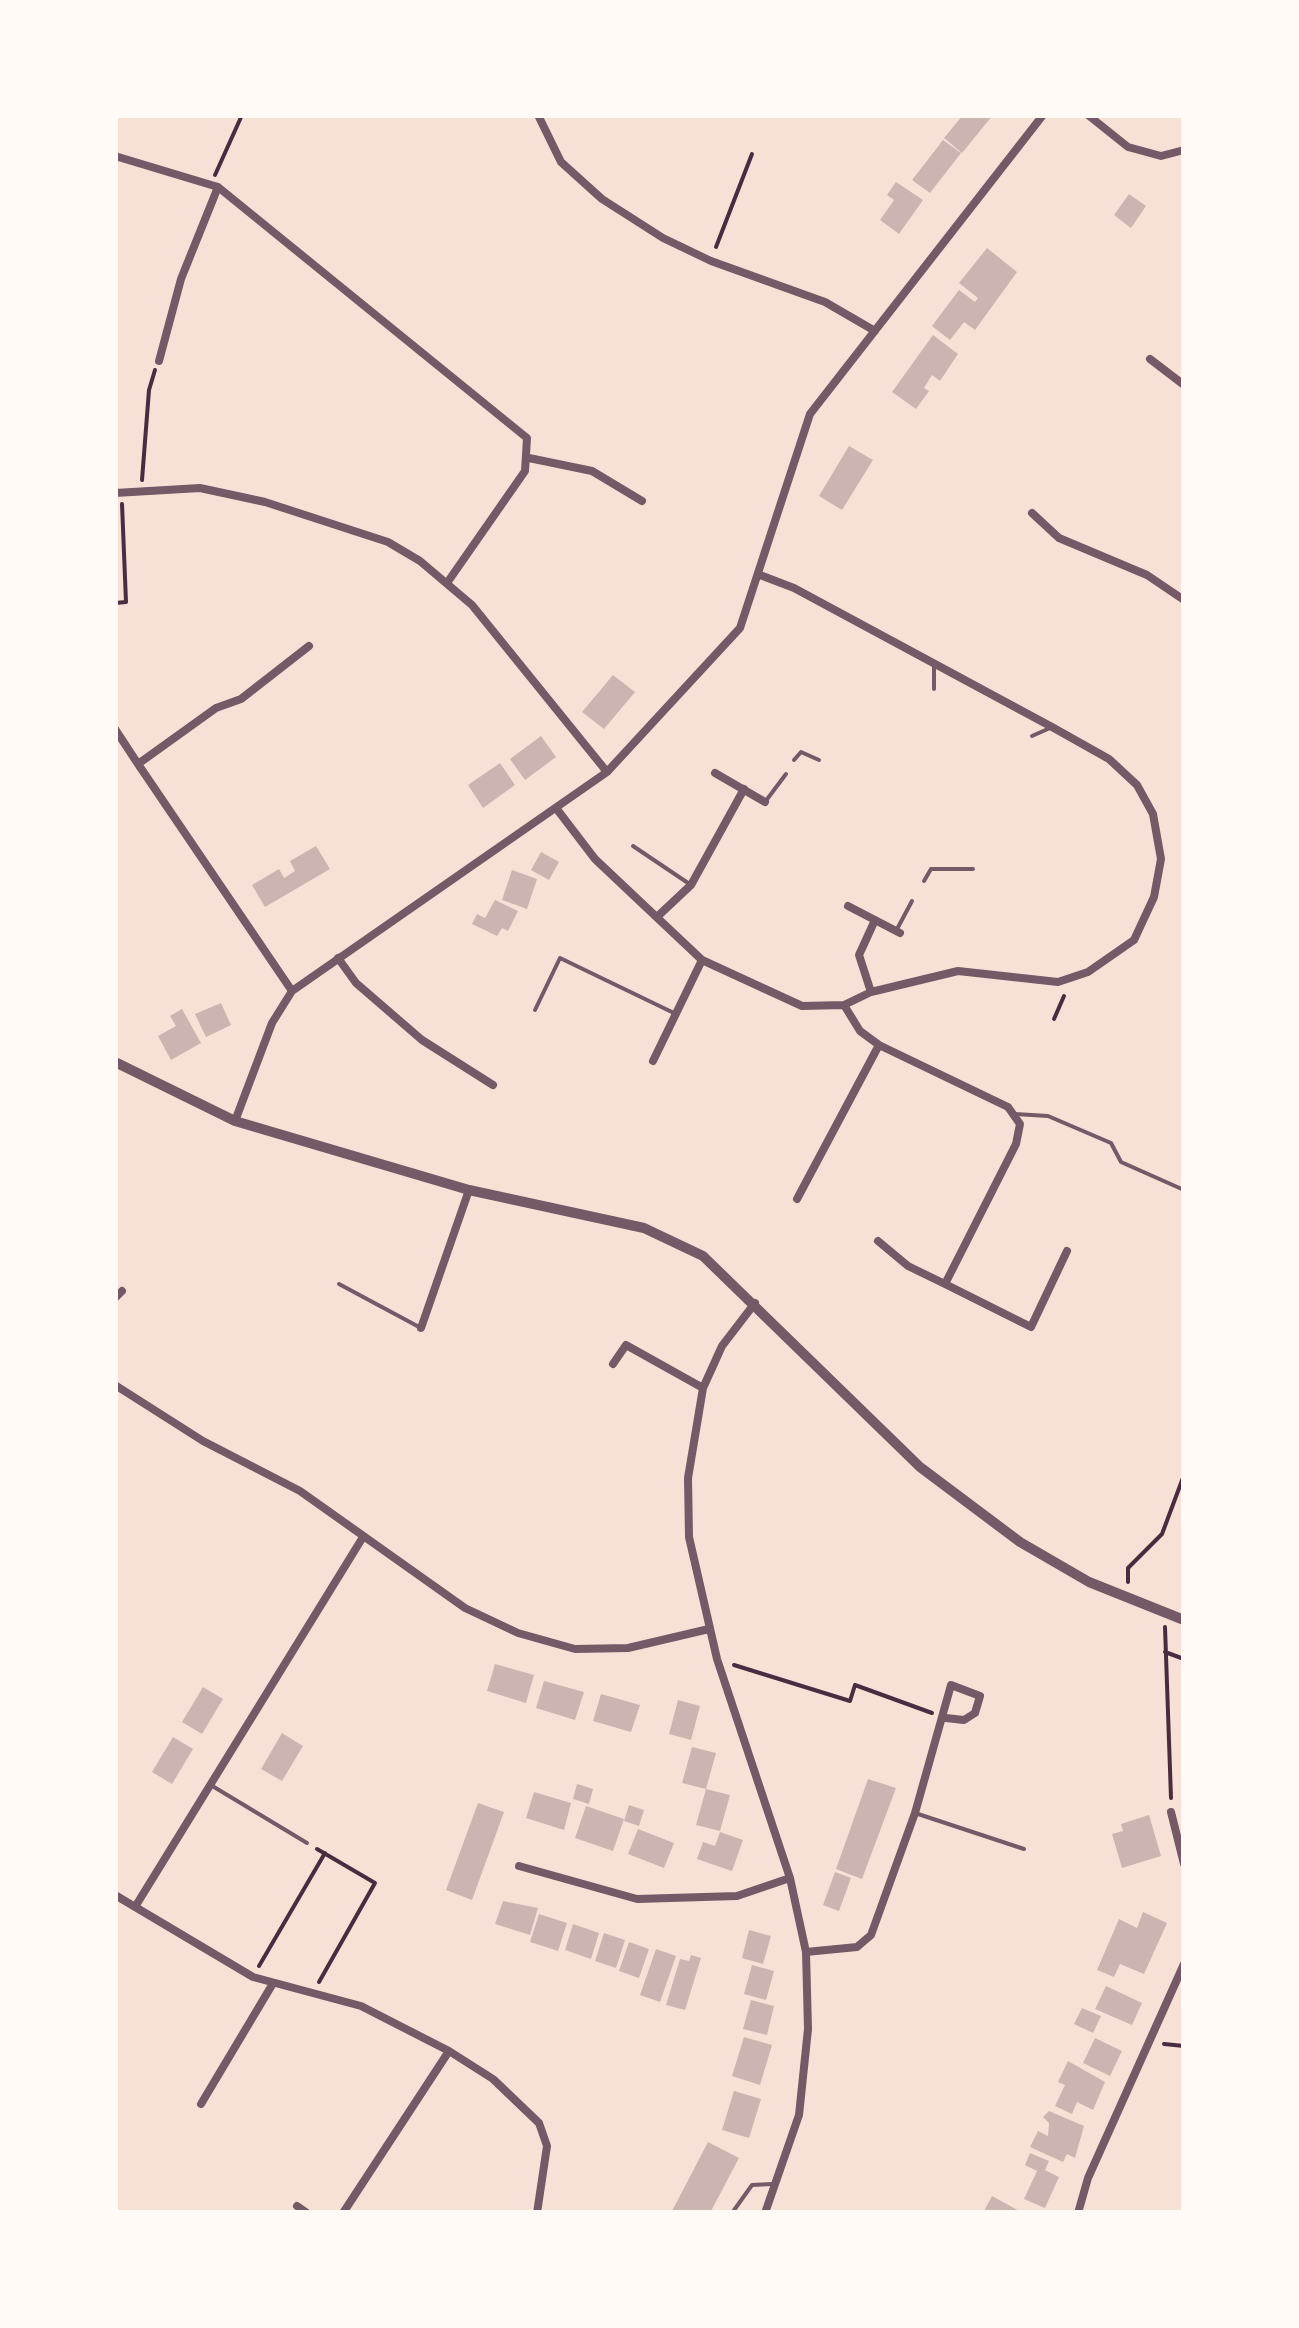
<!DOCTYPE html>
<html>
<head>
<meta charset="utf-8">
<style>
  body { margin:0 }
  #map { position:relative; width:1299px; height:2328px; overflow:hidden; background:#f7e1d7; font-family:Manrope,sans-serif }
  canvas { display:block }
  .frame { position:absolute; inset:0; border:118px solid #fffaf5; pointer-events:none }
</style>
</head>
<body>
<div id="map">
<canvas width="1299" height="2328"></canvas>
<div class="frame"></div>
</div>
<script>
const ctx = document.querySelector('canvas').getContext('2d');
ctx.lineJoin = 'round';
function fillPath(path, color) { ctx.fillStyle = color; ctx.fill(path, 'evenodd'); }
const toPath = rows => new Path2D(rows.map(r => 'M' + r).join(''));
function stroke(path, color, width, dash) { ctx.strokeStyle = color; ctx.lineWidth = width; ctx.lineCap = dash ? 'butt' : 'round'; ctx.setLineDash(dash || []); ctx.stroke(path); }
const building = toPath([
  [963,115,993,115,962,153,944,138],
  [943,140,961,153,930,193,912,180],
  [896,182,923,200,899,234,880,220,894,200,887,195],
  [1129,194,1146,206,1131,228,1114,215],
  [987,248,1017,272,975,330,964,322,950,340,932,326,959,290,975,302,978,298,959,283],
  [933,335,958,354,940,381,932,375,924,388,929,391,916,409,892,392],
  [849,446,873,460,842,510,819,496],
  [613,675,635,692,604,729,582,712],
  [541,736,556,757,525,780,510,759],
  [500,763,515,785,483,808,468,785],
  [316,846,330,869,265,907,252,885,279,869,284,878,295,871,290,861],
  [541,852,559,862,549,880,531,870],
  [512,870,537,879,527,909,502,900],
  [495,900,518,911,508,931,502,928,497,936,472,924,477,914,485,918],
  [221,1003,231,1025,206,1037,195,1014],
  [182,1009,201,1043,171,1060,158,1036,176,1026,170,1016],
  [495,1664,534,1675,526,1703,487,1691],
  [544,1681,584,1692,575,1720,536,1708],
  [203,1687,223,1699,202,1734,182,1722],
  [601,1694,640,1705,631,1732,593,1721],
  [678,1700,700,1706,691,1740,669,1734],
  [282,1733,303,1746,282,1781,261,1769],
  [173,1737,193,1749,172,1784,152,1772],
  [692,1747,716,1753,706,1789,682,1783],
  [868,1779,896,1788,862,1879,836,1869],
  [577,1784,593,1789,589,1804,573,1799],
  [706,1789,730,1795,720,1831,696,1825],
  [534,1792,571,1803,564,1830,526,1818],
  [478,1803,504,1812,472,1900,446,1890],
  [629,1805,644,1810,639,1826,624,1821],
  [586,1806,624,1819,613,1851,575,1838],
  [1149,1815,1161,1856,1122,1868,1112,1834,1123,1831,1121,1824],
  [638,1829,674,1843,664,1868,628,1854],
  [720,1832,743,1840,732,1871,697,1859,703,1842,715,1846],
  [835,1872,851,1878,839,1911,823,1905],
  [503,1901,538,1908,530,1935,495,1924],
  [1143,1912,1167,1923,1144,1974,1120,1964,1114,1977,1097,1970,1119,1919,1137,1928],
  [539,1914,567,1923,558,1951,530,1942],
  [573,1924,599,1933,591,1959,565,1950],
  [749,1930,771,1936,763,1964,742,1958],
  [604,1933,625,1940,616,1968,595,1961],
  [629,1942,649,1949,639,1978,619,1971],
  [656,1949,676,1956,660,2002,640,1995],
  [691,1955,701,1958,685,2010,666,2005,680,1959,689,1961],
  [752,1965,774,1971,766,2000,744,1994],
  [1106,1986,1142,2003,1132,2025,1095,2009],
  [751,2000,774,2006,767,2035,743,2029],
  [1082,2008,1101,2016,1093,2033,1074,2024],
  [744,2037,772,2045,760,2085,732,2076],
  [1095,2038,1122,2051,1110,2076,1083,2063],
  [1068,2061,1105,2082,1093,2110,1077,2102,1072,2114,1055,2106,1065,2085,1058,2082],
  [734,2091,761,2099,749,2138,722,2130],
  [1049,2111,1084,2126,1075,2158,1067,2154,1063,2162,1030,2147,1038,2131,1048,2136,1049,2123,1043,2117],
  [708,2142,739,2158,710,2213,671,2213],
  [1030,2153,1049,2161,1045,2170,1059,2177,1045,2208,1024,2199,1037,2171,1025,2165],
  [992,2196,1023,2213,983,2213]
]);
const path = toPath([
  [215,175,242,115],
  [716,247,752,154],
  [142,480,149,390,155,370],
  [115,603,126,602,122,504],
  [1054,1019,1064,996],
  [1128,1582,1128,1568,1162,1534,1184,1475],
  [1165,1627,1171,1798],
  [1165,1652,1184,1659],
  [734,1665,850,1701,855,1685,932,1713],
  [317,1849,375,1883,319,1982],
  [259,1966,325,1853],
  [1164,2044,1184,2046]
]);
const service = toPath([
  [934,667,934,689],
  [1032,736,1050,728],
  [794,760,801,752,819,760],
  [765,802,786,774],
  [633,846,691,885],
  [924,881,931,869,973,869],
  [896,931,912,901],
  [535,1010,560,958,676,1014],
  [1015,1114,1048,1116,1111,1143,1121,1162,1184,1190],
  [339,1284,421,1328],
  [209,1784,307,1843],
  [915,1813,1024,1849],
  [732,2213,752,2185,772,2184]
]);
const minor = toPath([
  [538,115,561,162,602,199,663,238,711,261,825,302,875,331],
  [1088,115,1128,147,1161,156,1184,150],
  [115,156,218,187,527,438,525,471,447,583],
  [1150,359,1184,385],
  [159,361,181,279,218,187],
  [529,458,592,471,642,501],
  [115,493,200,488,265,502,388,542,420,561,472,605,607,772],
  [1032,513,1059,538,1147,575,1184,600],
  [115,729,138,764],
  [715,773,765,802],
  [556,808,595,859,702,960,802,1006,844,1005,871,992,958,971,1058,982,1088,972,1134,940,1154,897,1161,859,1153,814,1137,785,1109,759,1052,727,794,588,760,575],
  [848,906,900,933],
  [658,916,691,885,744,789],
  [338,958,356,983,422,1040,493,1085],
  [292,991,138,764,216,708,241,699,309,646],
  [871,992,859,955,875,920],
  [844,1005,860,1031,879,1045,1008,1107,1020,1124,1016,1144,945,1284,1031,1327,1067,1251],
  [653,1061,702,960],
  [235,1121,272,1023,292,991,607,772,740,628,810,414,1043,115],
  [797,1199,879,1045],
  [878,1241,908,1266,945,1284],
  [115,1298,122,1291],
  [755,1303,722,1346,703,1388,688,1478,689,1537,717,1659,790,1878,806,1952,808,2029,799,2115,765,2213],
  [421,1328,469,1190],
  [613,1364,626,1345,703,1388],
  [115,1385,203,1441,300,1491,465,1608,518,1633,575,1649,628,1648,709,1629],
  [1171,1812,1184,1864],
  [519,1866,637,1899,737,1896,790,1878],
  [115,1895,253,1977,361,2006,449,2051,493,2079,539,2123,547,2146,537,2213],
  [135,1907,363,1537],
  [806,1952,857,1947,871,1935,915,1813,951,1685,980,1696,975,1713,964,1720,946,1718],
  [201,2104,272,1985],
  [297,2206,307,2213],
  [343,2213,449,2051],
  [1078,2213,1088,2178,1184,1964]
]);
const tertiary = toPath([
  [115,1062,235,1121,469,1190,644,1228,703,1256,920,1467,1020,1542,1089,1582,1184,1620]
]);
fillPath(building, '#ccb4b1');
stroke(path, '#4a2c40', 4);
stroke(service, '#755966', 4);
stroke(minor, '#755966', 8);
stroke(tertiary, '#755966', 10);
</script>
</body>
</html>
